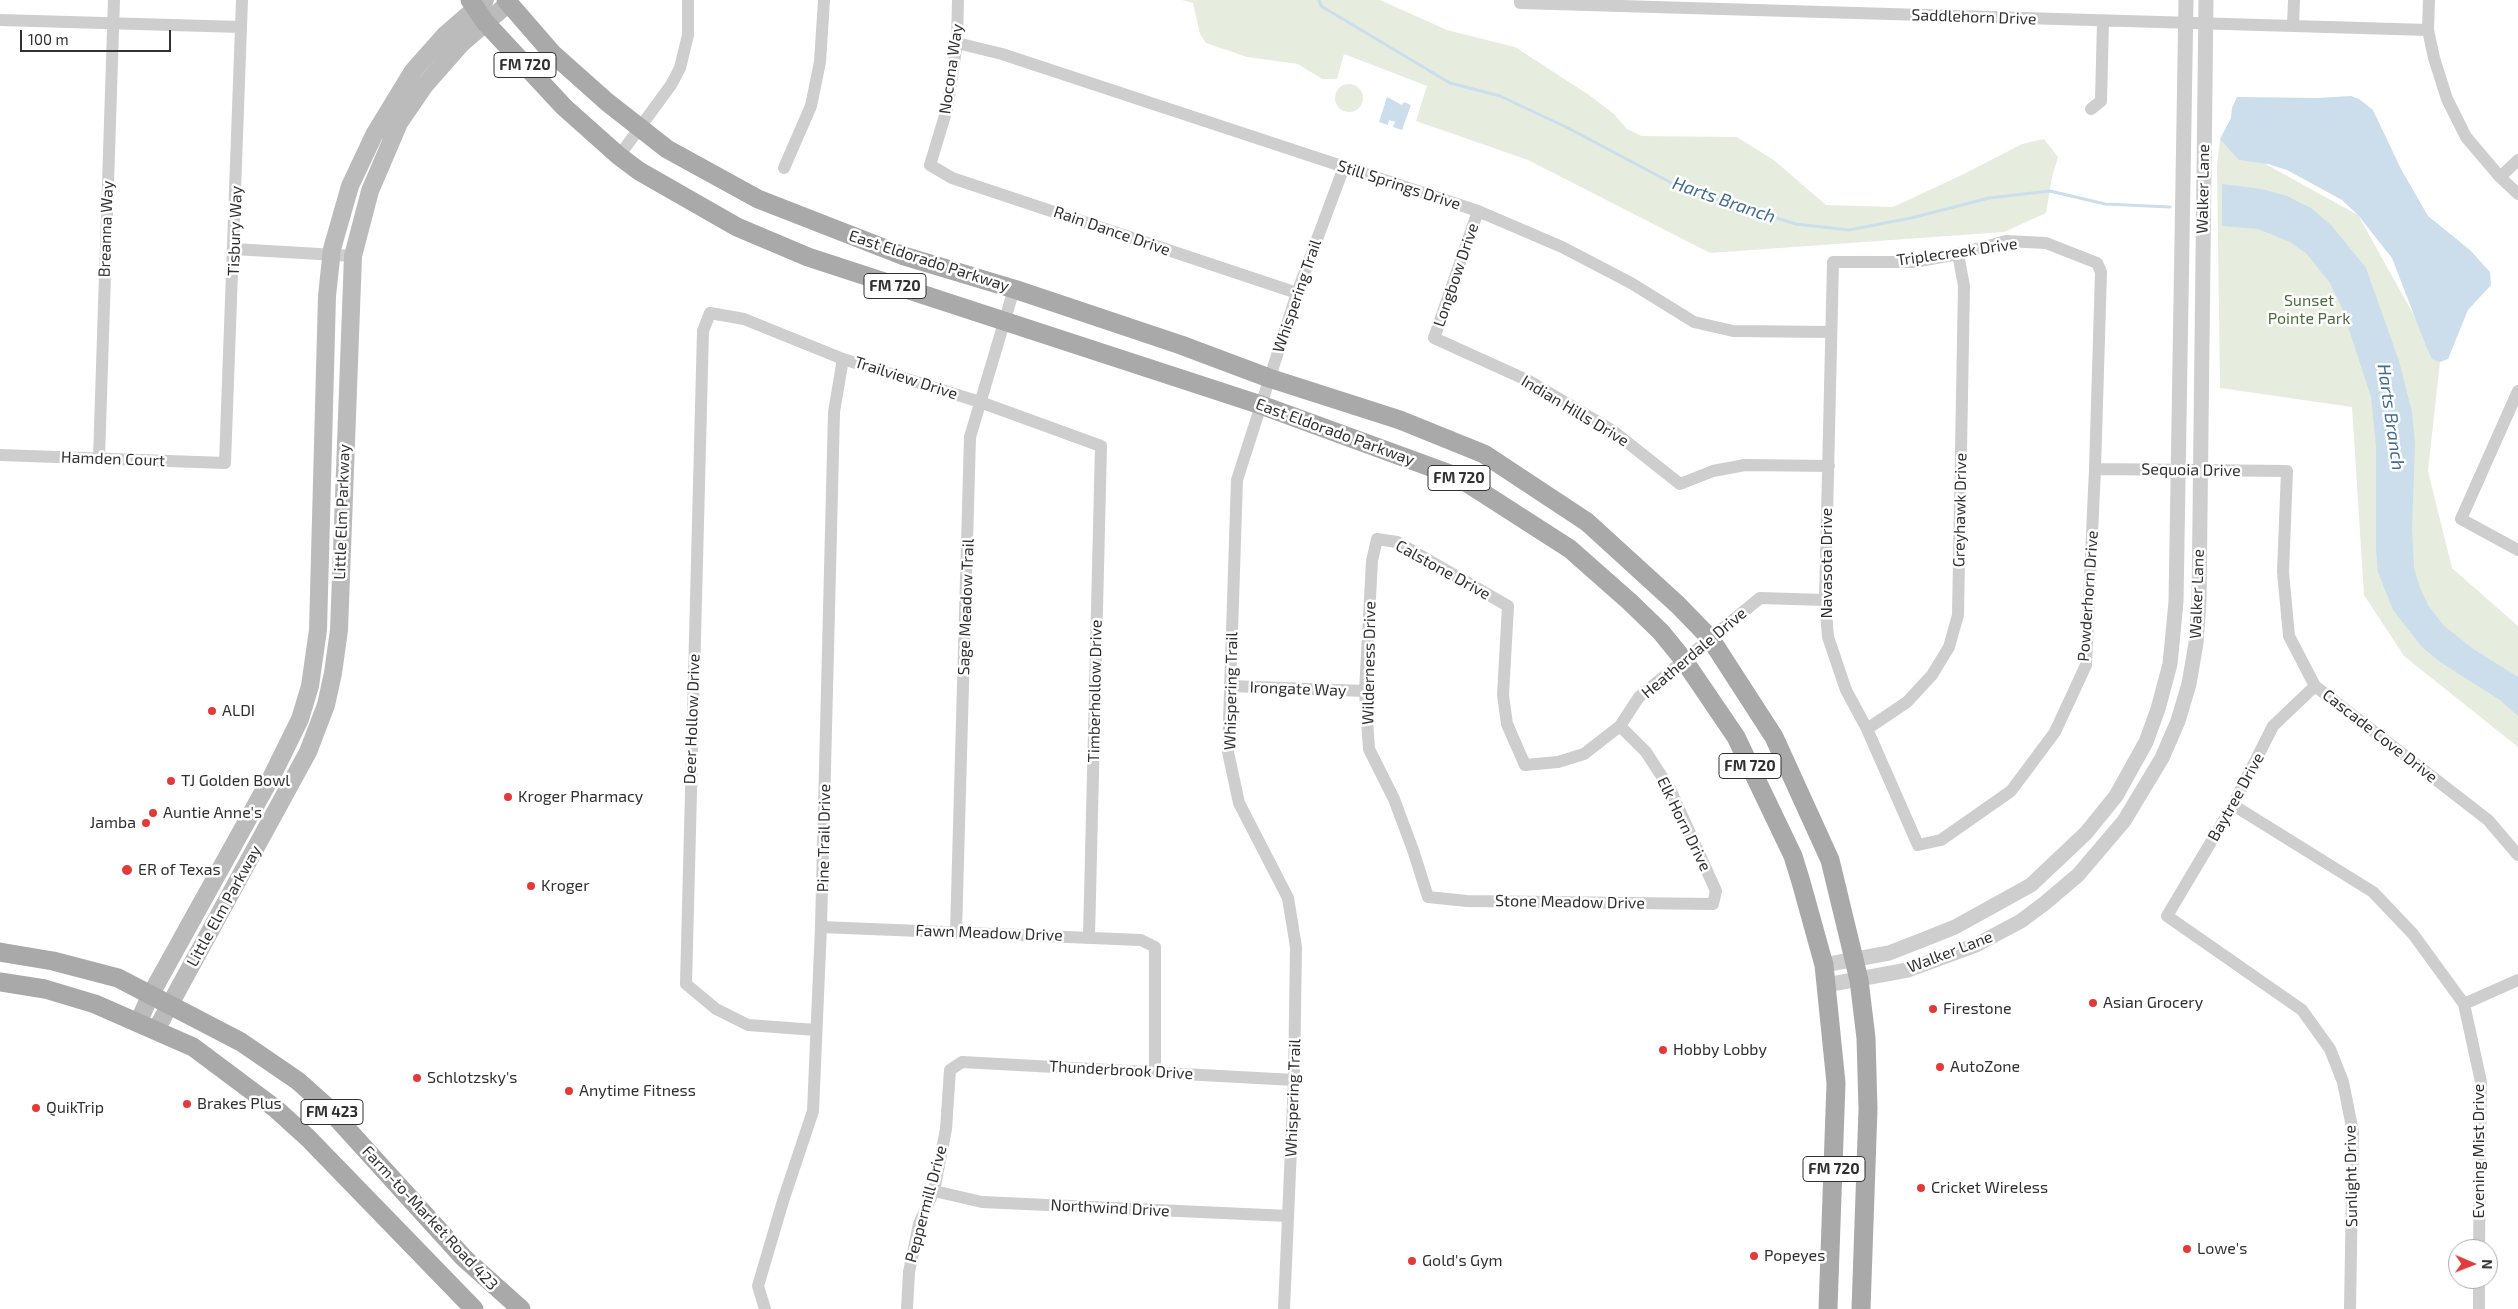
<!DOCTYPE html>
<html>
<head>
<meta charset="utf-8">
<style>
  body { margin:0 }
  #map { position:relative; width:2518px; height:1309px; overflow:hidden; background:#fff; font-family:"Exo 2",sans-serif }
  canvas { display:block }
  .north { position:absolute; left:2448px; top:1239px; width:50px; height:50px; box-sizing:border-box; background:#fff; border:1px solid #adadad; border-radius:50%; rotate:91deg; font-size:14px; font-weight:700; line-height:20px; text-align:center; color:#313131 }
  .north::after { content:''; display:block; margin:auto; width:18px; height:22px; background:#e13a39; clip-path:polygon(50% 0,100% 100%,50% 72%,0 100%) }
  .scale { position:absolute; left:20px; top:30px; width:151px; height:22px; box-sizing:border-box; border:2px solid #313131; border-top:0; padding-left:6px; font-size:15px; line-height:18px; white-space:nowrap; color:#313131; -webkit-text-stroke:4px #fff; paint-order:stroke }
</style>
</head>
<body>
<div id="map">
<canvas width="2518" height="1309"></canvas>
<div class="north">N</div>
<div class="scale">100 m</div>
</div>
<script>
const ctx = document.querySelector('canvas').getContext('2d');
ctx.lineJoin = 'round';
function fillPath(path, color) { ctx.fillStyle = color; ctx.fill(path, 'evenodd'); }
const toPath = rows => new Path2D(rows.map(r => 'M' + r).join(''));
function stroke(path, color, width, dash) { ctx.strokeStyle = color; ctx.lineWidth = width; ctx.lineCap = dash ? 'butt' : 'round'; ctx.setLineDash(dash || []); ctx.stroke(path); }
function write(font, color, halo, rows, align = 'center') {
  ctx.font = font + ' "Exo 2",sans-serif'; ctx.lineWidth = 5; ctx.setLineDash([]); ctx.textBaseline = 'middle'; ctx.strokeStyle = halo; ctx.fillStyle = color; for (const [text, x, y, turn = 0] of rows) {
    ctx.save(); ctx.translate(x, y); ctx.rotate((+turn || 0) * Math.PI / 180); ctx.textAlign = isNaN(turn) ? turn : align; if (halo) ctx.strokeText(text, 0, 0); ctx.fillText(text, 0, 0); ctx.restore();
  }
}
const green = toPath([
  [1182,0,1380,0,1447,30,1515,47,1589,95,1614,114,1627,129,1642,136,1737,137,1775,161,1826,205,1893,207,1966,173,2022,144,2044,139,2058,157,2052,177,2046,213,2004,232,1710,253,1528,160,1416,121,1427,86,1344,54,1337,79,1322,79,1298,64,1247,57,1206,43,1200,34,1193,3],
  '1335 98a14 14 0 1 1 28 0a14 14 0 1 1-28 0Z',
  [2220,139,2358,215,2440,362,2428,471,2452,568,2518,626,2518,747,2404,656,2364,595,2352,407,2220,388,2217,165]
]);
const water = toPath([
  [2351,96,2359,99,2373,110,2401,169,2428,216,2470,250,2490,272,2491,285,2468,310,2448,359,2440,362,2432,359,2426,346,2392,258,2358,215,2342,200,2287,170,2268,164,2239,160,2220,139,2231,118,2232,108,2237,97,2317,98],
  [1387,97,1402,105,1404,102,1411,105,1402,130,1393,127,1395,122,1389,120,1388,125,1379,122],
  [2222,184,2262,189,2287,196,2311,208,2331,225,2366,268,2399,361,2412,412,2415,444,2412,529,2414,568,2420,588,2428,605,2443,625,2472,648,2518,677,2518,716,2500,700,2440,662,2422,647,2393,610,2378,572,2376,550,2376,446,2371,397,2342,308,2330,283,2318,268,2307,254,2290,242,2258,229,2222,226]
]);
const stream = toPath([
  [1319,0,1321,6,1450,83,1500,96,1568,128,1683,189,1796,224,1849,230,1911,218,1989,198,2050,191,2105,204,2170,207]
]);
const minor = toPath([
  [958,0,957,43,947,109,930,165,952,178,1297,293],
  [1520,0,1520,3,2428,30],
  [2429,0,2428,30,2434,58,2447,99,2466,137,2500,177,2518,194],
  [0,20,241,27],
  [2293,26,2294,0],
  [957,43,1002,54,1478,211,1562,247,1631,283,1694,322,1733,331,1831,332],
  [2091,109,2101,101,2103,21],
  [619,156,671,85,680,68,688,35,688,0],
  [784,168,811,106,820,62,824,0],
  [2500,177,2518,160],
  [1478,211,1434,338,1529,381,1613,431,1680,484,1713,471,1745,465,1829,466],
  [2006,241,2046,243,2097,263,2101,272,2095,469,2086,665,2055,732,2011,791,1941,840,1918,845,1867,729,1846,690,1828,637,1825,600,1833,262,1914,262,1958,254,2006,241],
  [234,249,353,256],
  [2518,391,2461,519,2518,550],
  [0,455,225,463,242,0],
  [99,458,114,0],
  [2095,469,2287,471,2283,572,2289,636,2315,686,2488,820,2518,855],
  [1230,686,1365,691],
  [2315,686,2273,726,2233,805,2167,916,2302,1010,2330,1049,2343,1082,2353,1132,2350,1309],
  [1620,726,1646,752,1670,789,1716,891,1713,904,1467,901,1428,897,1413,850,1394,799,1369,749,1365,691,1372,561,1377,539,1397,542,1508,606,1503,695,1507,724,1525,765,1558,762,1584,754,1620,726,1639,697,1760,598,1825,600],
  [1867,729,1907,702,1932,675,1949,647,1958,615,1964,286,1958,254],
  [2233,805,2373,892,2413,934,2464,1004,2481,1082,2479,1249],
  [821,927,1141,940,1155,947,1155,1072],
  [956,932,970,437,1014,289],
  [2464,1004,2518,980],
  [816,1030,748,1025,716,1009,686,984,703,331,710,313,744,319,843,359,980,402,1101,446,1089,936],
  [934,1191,982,1202,1288,1216],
  [765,1309,758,1286,783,1201,813,1111,821,927,834,412,843,359],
  [907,1309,909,1272,919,1224,934,1191,946,1129,950,1070,962,1062,1294,1080],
  [1284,1309,1294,1080,1296,947,1288,898,1239,803,1228,752,1237,480,1297,293,1344,167],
  [2479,1309,2479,1279]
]);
const tertiary = toPath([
  [1824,965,1889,953,1925,939,1955,927,2031,885,2086,833,2116,796,2146,742,2158,709,2170,664,2176,602,2186,0],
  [1826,985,1908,970,1976,945,2021,921,2045,903,2078,875,2124,821,2162,758,2178,721,2189,684,2196,643,2199,602,2206,0]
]);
const secondary = toPath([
  [138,1023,151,994,273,774,300,719,310,686,318,630,327,296,332,249,350,186,374,135,413,71,445,35,485,0],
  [156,1030,308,752,326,705,333,673,339,630,353,256,370,191,399,123,425,85,461,44,509,3]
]);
const primary = toPath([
  [470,0,485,22,564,107,619,156,639,171,737,227,808,257,1261,405,1458,477,1570,549,1630,602,1661,632,1683,659,1736,737,1793,856,1801,882,1824,965,1836,1083,1828,1309],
  [506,0,552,53,607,102,667,149,758,199,904,256,1014,289,1181,345,1269,378,1400,420,1484,454,1587,522,1678,605,1710,638,1774,737,1830,860,1859,980,1866,1038,1868,1109,1861,1309],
  [0,952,53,961,118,978,241,1042,298,1081,326,1106,464,1258,521,1309],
  [0,982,45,989,95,1004,193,1047,276,1109,308,1138,474,1309]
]);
const markers = [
  [212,711,5,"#e13a39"],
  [171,781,5,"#e13a39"],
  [508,797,5,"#e13a39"],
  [153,813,5,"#e13a39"],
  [146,823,5,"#e13a39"],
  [127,870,6,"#e13a39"],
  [531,886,5,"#e13a39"],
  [2093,1003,5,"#e13a39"],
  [1933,1009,5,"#e13a39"],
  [1663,1050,5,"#e13a39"],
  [1940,1067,5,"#e13a39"],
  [417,1078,5,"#e13a39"],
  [569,1091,5,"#e13a39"],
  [187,1104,5,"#e13a39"],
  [36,1108,5,"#e13a39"],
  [1921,1188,5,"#e13a39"],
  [2187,1249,5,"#e13a39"],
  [1754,1256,5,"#e13a39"],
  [1412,1261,5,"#e13a39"]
];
const shields = [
  [525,65,62],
  [895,286,62],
  [1459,478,62],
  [1750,766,62],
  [332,1112,62],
  [1834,1169,62]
];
const shieldNames = [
  ["FM 720",525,65],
  ["FM 720",895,286],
  ["FM 720",1459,478],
  ["FM 720",1750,766],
  ["FM 423",332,1112],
  ["FM 720",1834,1169]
];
const streetNames = [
  ["Saddlehorn Drive",1974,17,2],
  ["Nocona Way",951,69,-82],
  ["Still Springs Drive",1399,185,18],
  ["Walker Lane",2203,189,-89],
  ["Breanna Way",106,229,-88],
  ["Tisbury Way",235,231,-88],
  ["Rain Dance Drive",1112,231,19],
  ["Triplecreek Drive",1957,252,-8],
  ["East Eldorado Parkway",929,261,18],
  ["Longbow Drive",1456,275,-71],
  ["Whispering Trail",1297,296,-71],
  ["Trailview Drive",906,378,18],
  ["Indian Hills Drive",1575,411,31],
  ["East Eldorado Parkway",1335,432,20],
  ["Hamden Court",113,459,2],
  ["Sequoia Drive",2191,470,1],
  ["Greyhawk Drive",1960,510,-89],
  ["Little Elm Parkway",342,512,-88],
  ["Navasota Drive",1827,563,-90],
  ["Calstone Drive",1443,570,29],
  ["Walker Lane",2197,594,-88],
  ["Powderhorn Drive",2088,596,-86],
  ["Sage Meadow Trail",966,607,-88],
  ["Heatherdale Drive",1694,653,-40],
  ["Wilderness Drive",1369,663,-89],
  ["Irongate Way",1298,689,2],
  ["Timberhollow Drive",1095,691,-89],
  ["Whispering Trail",1231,691,-89],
  ["Deer Hollow Drive",692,719,-88],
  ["Cascade Cove Drive",2380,736,38],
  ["Baytree Drive",2236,797,-61],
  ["Elk Horn Drive",1684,824,64],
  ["Pine Trail Drive",824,838,-89],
  ["Stone Meadow Drive",1570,902,1],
  ["Little Elm Parkway",224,906,-61],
  ["Fawn Meadow Drive",989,933,2],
  ["Walker Lane",1950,952,-21],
  ["Thunderbrook Drive",1121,1070,3],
  ["Whispering Trail",1293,1098,-88],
  ["Evening Mist Drive",2479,1151,-90],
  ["Sunlight Drive",2351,1176,-91],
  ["Peppermill Drive",926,1204,-75],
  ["Northwind Drive",1110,1208,3],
  ["Farm-to-Market Road 423",430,1218,47]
];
const parkNames = [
  ["Sunset",2309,301],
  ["Pointe Park",2309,319]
];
const poiNames = [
  ["ALDI",222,711],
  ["TJ Golden Bowl",181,781],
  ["Kroger Pharmacy",518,797],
  ["Auntie Anne's",163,813],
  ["Jamba",136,823,"right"],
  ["ER of Texas",138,870],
  ["Kroger",541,886],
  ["Asian Grocery",2103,1003],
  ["Firestone",1943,1009],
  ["Hobby Lobby",1673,1050],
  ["AutoZone",1950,1067],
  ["Schlotzsky's",427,1078],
  ["Anytime Fitness",579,1091],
  ["Brakes Plus",197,1104],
  ["QuikTrip",46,1108],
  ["Cricket Wireless",1931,1188],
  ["Lowe's",2197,1249],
  ["Popeyes",1764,1256],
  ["Gold's Gym",1422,1261]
];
const waterNames = [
  ["Harts Branch",1724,200,19],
  ["Harts Branch",2391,417,82]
];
fillPath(green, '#e6eddf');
fillPath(water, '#ccddec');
stroke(stream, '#ccddec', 3);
stroke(minor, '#cecece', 12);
stroke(tertiary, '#cecece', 15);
stroke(secondary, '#bbb', 18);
stroke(primary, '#a9a9a9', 19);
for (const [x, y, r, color] of markers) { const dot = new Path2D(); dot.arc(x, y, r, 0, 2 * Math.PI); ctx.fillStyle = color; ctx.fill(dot); stroke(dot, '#fff', 2); }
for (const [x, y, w] of shields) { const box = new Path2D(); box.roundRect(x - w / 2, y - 12.5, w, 25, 4); ctx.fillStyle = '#fff'; ctx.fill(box); stroke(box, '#313131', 1); }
write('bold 15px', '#313131', null, shieldNames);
write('16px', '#313131', '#fff', streetNames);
write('16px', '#506c3f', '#fff', parkNames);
write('16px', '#313131', '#fff', poiNames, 'left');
write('italic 18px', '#406b92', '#fff', waterNames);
</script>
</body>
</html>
